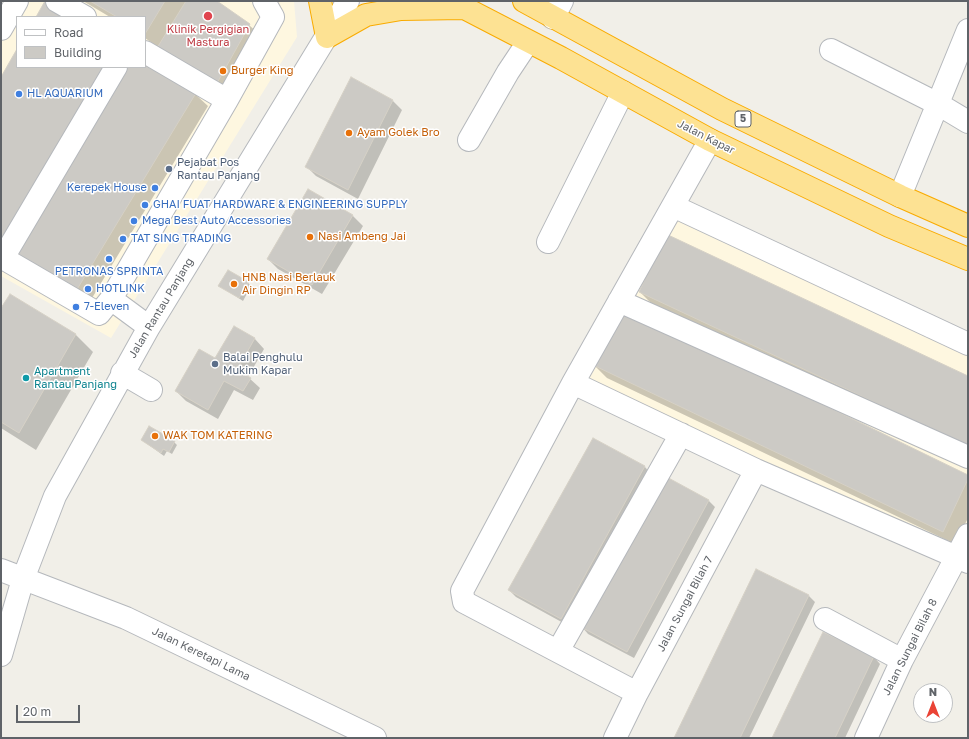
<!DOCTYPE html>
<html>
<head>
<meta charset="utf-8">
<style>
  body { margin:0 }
  #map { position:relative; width:969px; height:739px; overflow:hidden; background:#f1efe8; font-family:"Golos Text",sans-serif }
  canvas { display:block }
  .frame { position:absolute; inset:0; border:2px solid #5f6368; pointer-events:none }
  .legend { position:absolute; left:16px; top:16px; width:130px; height:52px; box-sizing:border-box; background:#fff; border:1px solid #bfc1c3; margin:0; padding:5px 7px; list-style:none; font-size:12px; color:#5f6368 }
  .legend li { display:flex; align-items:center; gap:8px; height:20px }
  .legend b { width:20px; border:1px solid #bfc1c3 }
  .north { position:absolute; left:913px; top:683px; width:40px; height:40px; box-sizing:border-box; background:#fff; border:1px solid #bfc1c3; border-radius:50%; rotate:0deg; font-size:11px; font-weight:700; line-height:16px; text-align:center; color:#5f6368 }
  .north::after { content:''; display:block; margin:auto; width:14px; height:18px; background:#ea4335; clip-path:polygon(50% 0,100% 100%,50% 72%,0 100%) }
  .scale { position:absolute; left:16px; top:705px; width:64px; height:18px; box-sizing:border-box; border:2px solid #5f6368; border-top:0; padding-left:5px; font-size:12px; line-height:14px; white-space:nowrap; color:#5f6368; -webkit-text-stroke:3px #fff; paint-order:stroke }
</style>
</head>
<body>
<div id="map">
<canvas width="969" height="739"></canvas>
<div class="frame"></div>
<ul class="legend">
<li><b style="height:5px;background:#fff"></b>Road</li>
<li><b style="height:11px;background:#cccac5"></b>Building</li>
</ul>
<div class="north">N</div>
<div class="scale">20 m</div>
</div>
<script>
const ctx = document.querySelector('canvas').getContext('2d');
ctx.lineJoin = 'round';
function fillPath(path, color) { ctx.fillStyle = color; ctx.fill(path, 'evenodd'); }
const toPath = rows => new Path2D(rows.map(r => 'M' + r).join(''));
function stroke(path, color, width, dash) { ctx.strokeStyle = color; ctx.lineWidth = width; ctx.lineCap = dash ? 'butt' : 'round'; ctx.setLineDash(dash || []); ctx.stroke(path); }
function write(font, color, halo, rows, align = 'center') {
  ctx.font = font + ' "Golos Text",sans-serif'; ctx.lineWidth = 3; ctx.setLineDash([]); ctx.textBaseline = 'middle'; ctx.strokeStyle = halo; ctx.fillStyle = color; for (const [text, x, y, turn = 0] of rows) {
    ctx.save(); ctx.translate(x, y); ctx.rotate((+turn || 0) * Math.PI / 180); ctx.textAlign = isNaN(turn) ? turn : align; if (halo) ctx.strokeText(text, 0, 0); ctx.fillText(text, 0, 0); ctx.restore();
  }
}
const commercial = toPath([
  [1,1,294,1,297,37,111,338,1,276],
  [17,17,145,17,145,67,17,67],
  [677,213,968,353,968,555,583,380]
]);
const shadow = toPath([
  [83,1,216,1,249,25,262,37,229,97,145,38,145,17,110,17],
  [17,51,17,67,145,67,195,94,208,106,89,303,26,266,1,79],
  [351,79,393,101,402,110,358,199,316,176,307,167],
  [308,190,353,216,363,226,322,294,278,269,268,259],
  [248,283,251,286,243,301,220,286],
  [640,292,968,377,968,452,652,304],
  [10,296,76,335,93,352,36,450,1,428,1,310],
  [234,327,255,339,264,349,248,377,260,388,253,400,234,390,218,419,186,401,176,391,216,360],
  [594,365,968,476,968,518,955,544,607,378],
  [593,439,645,467,651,474,567,625,516,597,509,590],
  [142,440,174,442,177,445,172,454,167,451,164,456],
  [663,477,709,501,715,507,634,658,588,634,582,627],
  [756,571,809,596,815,602,749,738,675,738],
  [824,633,874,657,880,664,845,738,773,738]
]);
const building = toPath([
  [45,1,72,17,36,17,45,1],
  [90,1,165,1,145,34,145,17,117,17,90,1],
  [186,1,217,1,250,24,216,85,157,48,186,1],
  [17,49,17,67,104,67,1,244,1,77,17,49],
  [145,62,196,93,76,291,12,253,125,67,145,67,145,62],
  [351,77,393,100,348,190,305,167,351,77],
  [308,189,353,215,312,285,267,259,308,189],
  [666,234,968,376,968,446,639,292,666,234],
  [228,270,249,282,239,298,218,286,228,270],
  [10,294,76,334,19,433,1,422,1,308,10,294],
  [622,307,968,475,968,479,943,532,593,365,622,307],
  [234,326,255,338,237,370,251,378,243,391,224,381,208,410,175,391,199,349,215,358,234,326],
  [149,426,175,441,169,452,163,449,161,453,141,440,149,426],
  [593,438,645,466,561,619,508,590,593,438],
  [663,475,709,500,627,652,581,627,663,475],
  [756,569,809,595,740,738,674,738,756,569],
  [823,632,874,656,835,738,772,738,823,632]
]);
const minor = toPath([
  [57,1,85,17],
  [553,18,562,1],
  [1,29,17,1],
  [831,50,938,104,968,122],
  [145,52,227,100],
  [469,140,508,72,528,42],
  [900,196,968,30],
  [673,206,968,344],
  [548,242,623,92],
  [1,257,99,314,111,299,227,100,273,17,264,1],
  [3,258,116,67],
  [111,299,149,327],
  [619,301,968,457],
  [122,373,151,390],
  [573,383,756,470,968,562],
  [1,570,126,618,375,738],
  [825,619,902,660],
  [558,651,681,434],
  [1,655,23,579,55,496,149,327,348,1],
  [637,693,464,602,462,591,573,383,710,140],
  [615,738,637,693,756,470],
  [866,738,902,660,968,535]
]);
const highway = toPath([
  [320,1,327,37,366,15,401,9,463,8],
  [451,1,561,58,710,140,889,226,968,259],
  [524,1,722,109,900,196,968,226]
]);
const markers = [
  [208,16,5,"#e0444e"],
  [223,71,4,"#e8710a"],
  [19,94,4,"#3f7fe0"],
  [349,133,4,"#e8710a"],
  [169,169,4,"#5c6f8a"],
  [155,188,4,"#3f7fe0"],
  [145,205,4,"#3f7fe0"],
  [134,221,4,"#3f7fe0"],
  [310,237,4,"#e8710a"],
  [123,239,4,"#3f7fe0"],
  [109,259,4,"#3f7fe0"],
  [234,284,4,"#e8710a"],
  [88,289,4,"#3f7fe0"],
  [76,307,4,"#3f7fe0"],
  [215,364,4,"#5c6f8a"],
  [26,378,4,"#0f9aa8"],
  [155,436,4,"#e8710a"]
];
const shields = [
  [743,119,16]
];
const shieldNames = [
  ["5",743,119]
];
const healthNames = [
  ["Klinik Pergigian",208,30],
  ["Mastura",208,43]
];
const foodNames = [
  ["Burger King",231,71],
  ["Ayam Golek Bro",357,133],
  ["Nasi Ambeng Jai",318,237],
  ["HNB Nasi Berlauk",242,278],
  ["Air Dingin RP",242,291],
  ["WAK TOM KATERING",163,436]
];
const shopNames = [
  ["HL AQUARIUM",27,94],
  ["Kerepek House",147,188,"right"],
  ["GHAI FUAT HARDWARE & ENGINEERING SUPPLY",153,205],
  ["Mega Best Auto Accessories",142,221],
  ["TAT SING TRADING",131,239],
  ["PETRONAS SPRINTA",109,272,"center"],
  ["HOTLINK",96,289],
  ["7-Eleven",84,307]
];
const streetNames = [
  ["Jalan Kapar",706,137,27],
  ["Jalan Rantau Panjang",161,308,-59],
  ["Jalan Sungai Bilah 7",685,604,-62],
  ["Jalan Sungai Bilah 8",910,647,-63],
  ["Jalan Keretapi Lama",201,654,26]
];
const serviceNames = [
  ["Pejabat Pos",177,163],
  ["Rantau Panjang",177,176],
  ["Balai Penghulu",223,358],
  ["Mukim Kapar",223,371]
];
const cultureNames = [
  ["Apartment",34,372],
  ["Rantau Panjang",34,385]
];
fillPath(commercial, '#fef7e0');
fillPath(shadow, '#0003');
fillPath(building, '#cccac5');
stroke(building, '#d6d1c6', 1);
stroke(minor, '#b5b8bc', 24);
stroke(highway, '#f9ab00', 24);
stroke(minor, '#fff', 22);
stroke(highway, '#fde293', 22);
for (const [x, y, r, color] of markers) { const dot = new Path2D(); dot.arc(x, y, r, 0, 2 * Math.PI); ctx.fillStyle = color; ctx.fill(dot); stroke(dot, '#fff', 1.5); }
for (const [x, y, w] of shields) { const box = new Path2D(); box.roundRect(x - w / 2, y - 8, w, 16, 3); ctx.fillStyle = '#fff'; ctx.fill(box); stroke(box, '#5f6368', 1); }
write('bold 10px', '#5f6368', null, shieldNames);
write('11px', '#be3a42', '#fff', healthNames);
write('11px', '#c56008', '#fff', foodNames, 'left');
write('11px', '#366cbe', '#fff', shopNames, 'left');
write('11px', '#5f6368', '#fff', streetNames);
write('11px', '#4e5e75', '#fff', serviceNames, 'left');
write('11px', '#0d838f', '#fff', cultureNames, 'left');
</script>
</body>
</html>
